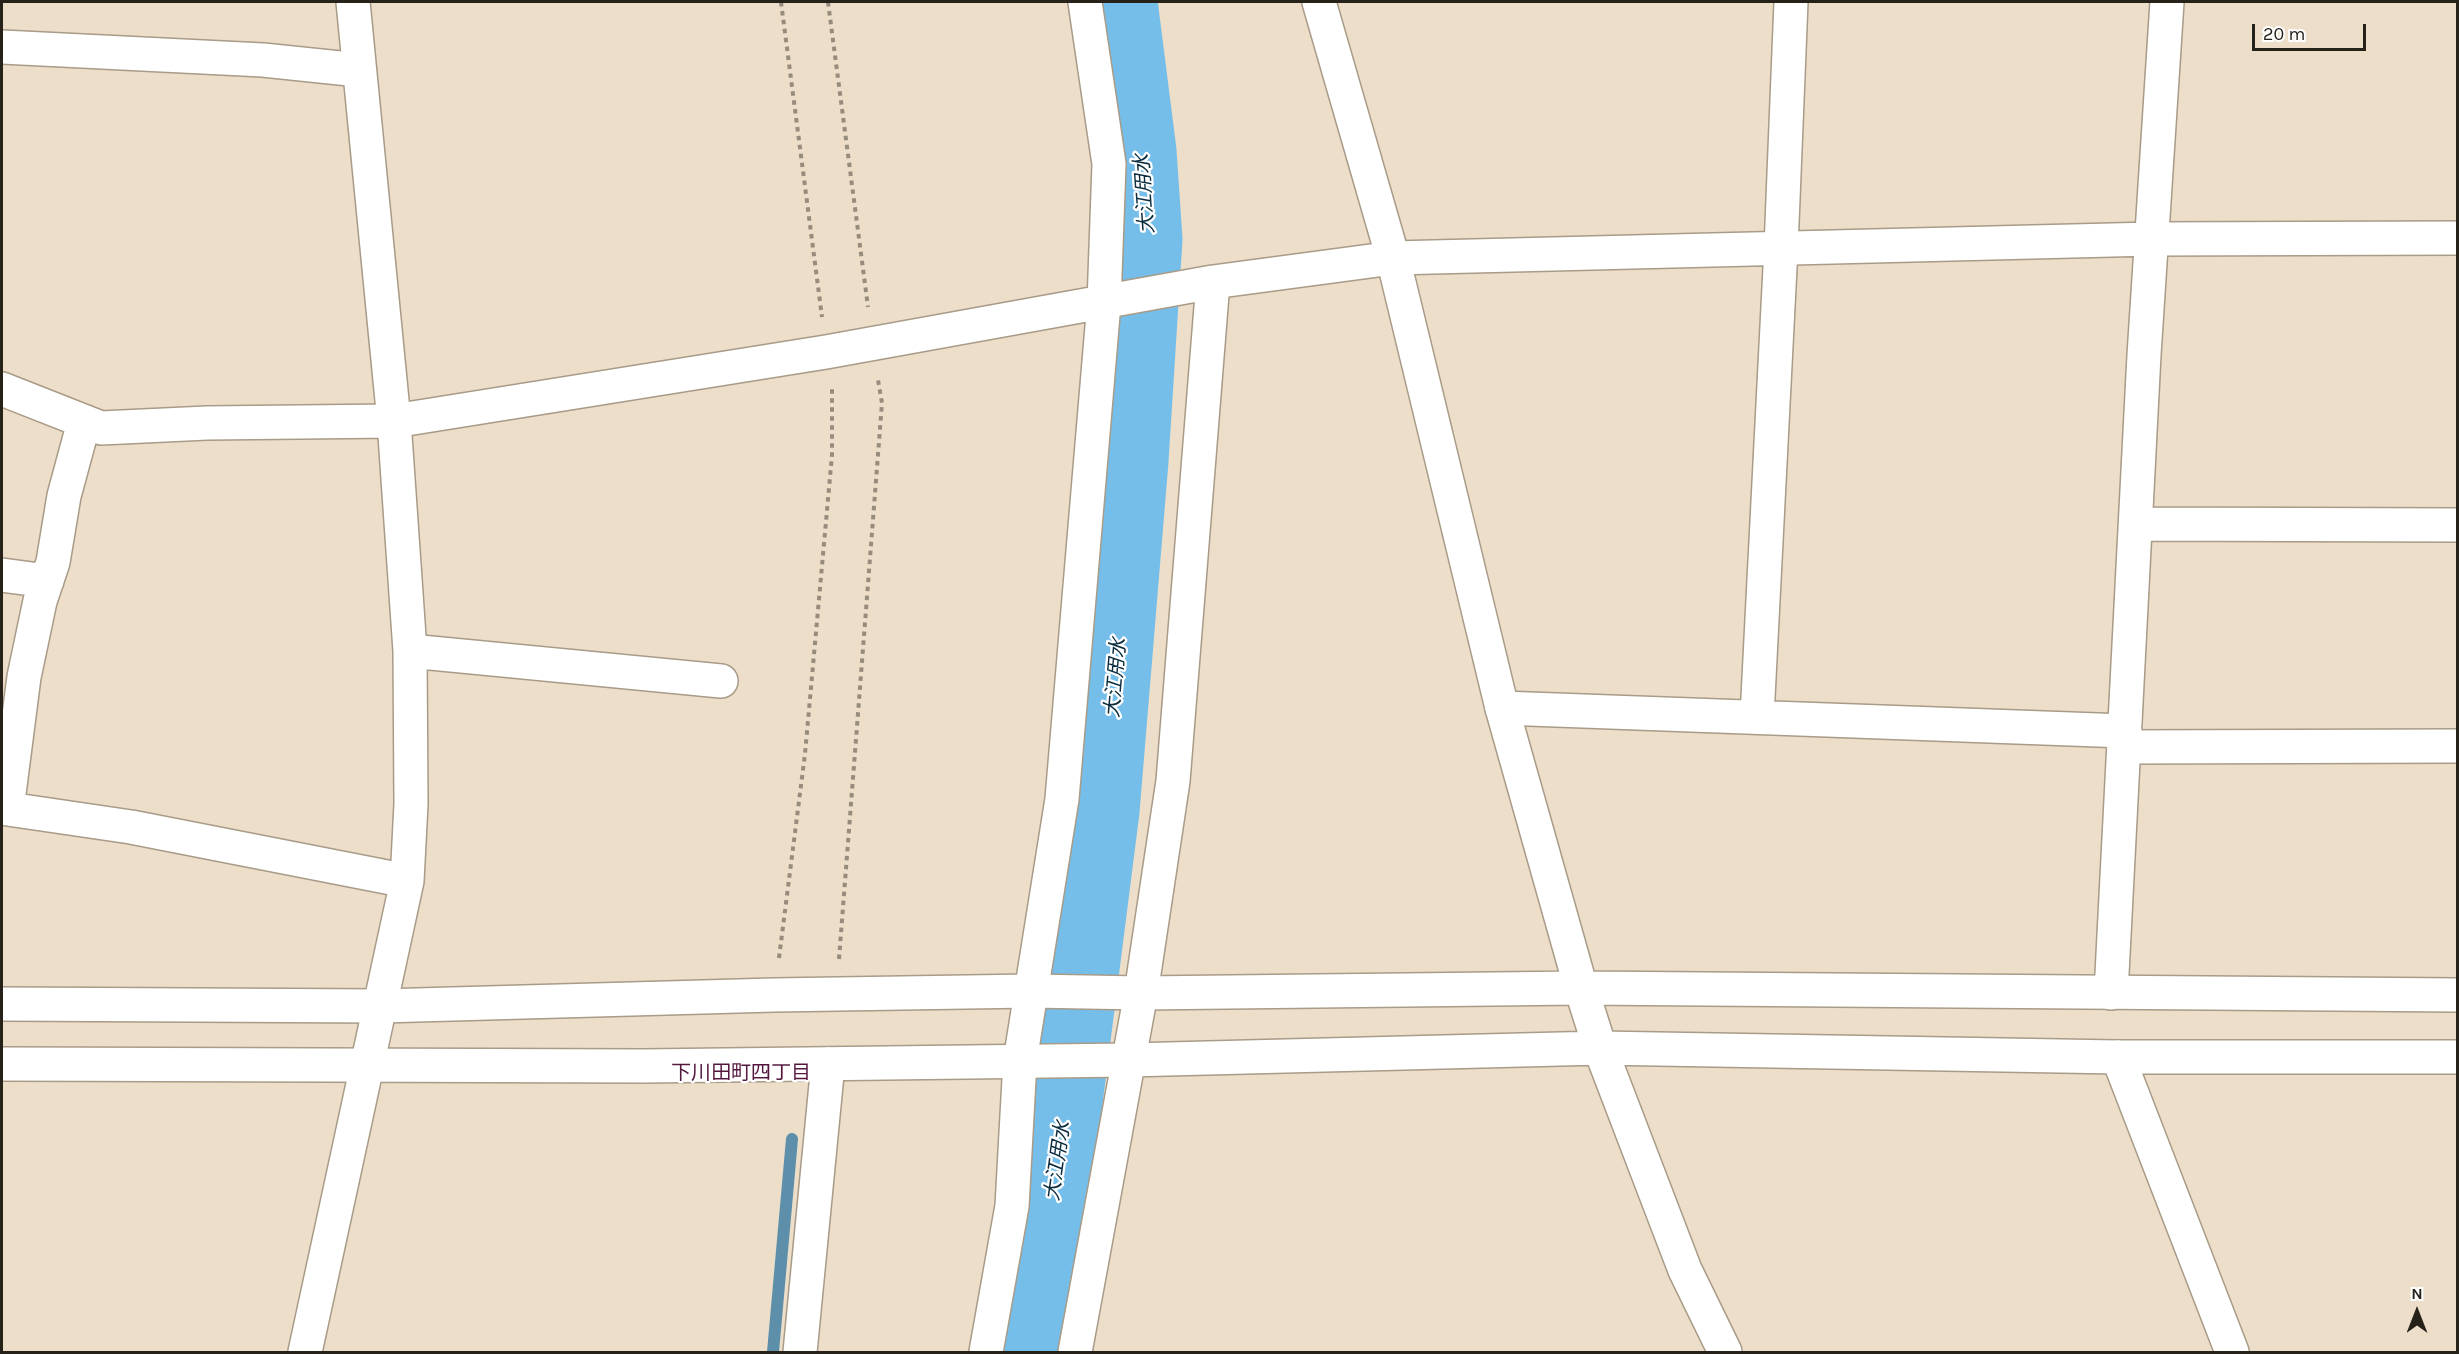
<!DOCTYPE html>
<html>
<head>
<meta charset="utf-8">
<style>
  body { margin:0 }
  #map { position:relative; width:2459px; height:1354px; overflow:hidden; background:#ecdec9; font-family:Karla,sans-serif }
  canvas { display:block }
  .frame { position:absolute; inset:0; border:3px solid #262119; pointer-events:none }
  .north { position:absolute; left:2387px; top:1282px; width:60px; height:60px; -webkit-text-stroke:4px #fff; paint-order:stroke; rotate:0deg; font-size:16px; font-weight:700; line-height:24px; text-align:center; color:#262119 }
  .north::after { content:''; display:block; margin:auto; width:21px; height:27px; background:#262119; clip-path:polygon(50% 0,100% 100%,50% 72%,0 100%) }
  .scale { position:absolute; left:2252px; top:24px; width:114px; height:27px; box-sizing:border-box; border:3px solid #262119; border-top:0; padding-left:8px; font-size:18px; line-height:21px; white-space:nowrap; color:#262119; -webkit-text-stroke:4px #fff; paint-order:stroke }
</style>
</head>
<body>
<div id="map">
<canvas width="2459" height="1354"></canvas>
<div class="frame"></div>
<div class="north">N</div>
<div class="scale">20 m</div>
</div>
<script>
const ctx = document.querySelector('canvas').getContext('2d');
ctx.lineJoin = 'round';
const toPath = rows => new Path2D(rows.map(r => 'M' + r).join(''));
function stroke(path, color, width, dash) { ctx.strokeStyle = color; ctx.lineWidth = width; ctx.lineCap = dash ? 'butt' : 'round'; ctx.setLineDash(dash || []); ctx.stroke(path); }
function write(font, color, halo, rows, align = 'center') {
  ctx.font = font + ' Karla,"Noto Sans JP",sans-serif'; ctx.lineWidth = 4.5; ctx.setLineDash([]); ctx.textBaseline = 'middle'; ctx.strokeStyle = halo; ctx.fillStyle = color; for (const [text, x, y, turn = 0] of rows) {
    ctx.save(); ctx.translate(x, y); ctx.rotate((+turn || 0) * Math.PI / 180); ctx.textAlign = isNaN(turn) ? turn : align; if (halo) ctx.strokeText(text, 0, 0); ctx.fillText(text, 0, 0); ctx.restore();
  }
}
const stream = toPath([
  [773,1352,792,1139]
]);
const river = toPath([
  [1032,1352,1051,1236,1105,811,1134,461,1148,239,1142,151,1123,2]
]);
const path = toPath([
  [781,2,822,317],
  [828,2,868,307],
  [779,958,805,754,832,455,832,387],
  [839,959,882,403,878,380]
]);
const minor = toPath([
  [2,47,263,60,359,70],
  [2,389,101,428,207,423,394,421,826,352,1213,282,1393,258,2152,239,2458,238],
  [2136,524,2458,525],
  [2,575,47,581],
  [410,651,721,681],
  [1502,708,2125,731],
  [1757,717,1781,248,1791,2],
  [2124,747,2458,746],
  [2,808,131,827,407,881],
  [7,809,24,677,40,601,53,562,64,496,84,422],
  [2111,993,2144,355,2167,2],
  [2118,1057,2232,1352],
  [305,1352,407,881,411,804,410,651,394,421,353,2],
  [800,1352,828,1064],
  [986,1352,1012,1206,1020,1061,1062,799,1104,303,1109,164,1085,2],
  [1075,1352,1141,993,1173,781,1213,282]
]);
const tertiary = toPath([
  [1319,2,1393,258,1502,708,1581,988,1600,1048,1685,1270,1725,1352],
  [2,1004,381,1006,774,995,1031,991,1141,993,1581,988,2458,995],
  [2,1064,644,1066,1129,1060,1600,1048,2118,1057,2458,1057]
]);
const waterNames = [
  ["大江用水",1145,194,-94],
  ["大江用水",1116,678,-85],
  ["大江用水",1058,1161,-82]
];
const neighbourhoodNames = [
  ["下川田町四丁目",741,1073]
];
stroke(stream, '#5d8fab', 12);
stroke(river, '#75beea', 69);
stroke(minor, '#a89b87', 36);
stroke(tertiary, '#a89b87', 36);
stroke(path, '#968c7d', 4, [4.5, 4.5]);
stroke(minor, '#fff', 33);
stroke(tertiary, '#fff', 33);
write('italic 20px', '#0b2d3f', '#fff', waterNames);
write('20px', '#54183f', '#fff', neighbourhoodNames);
</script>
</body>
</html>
